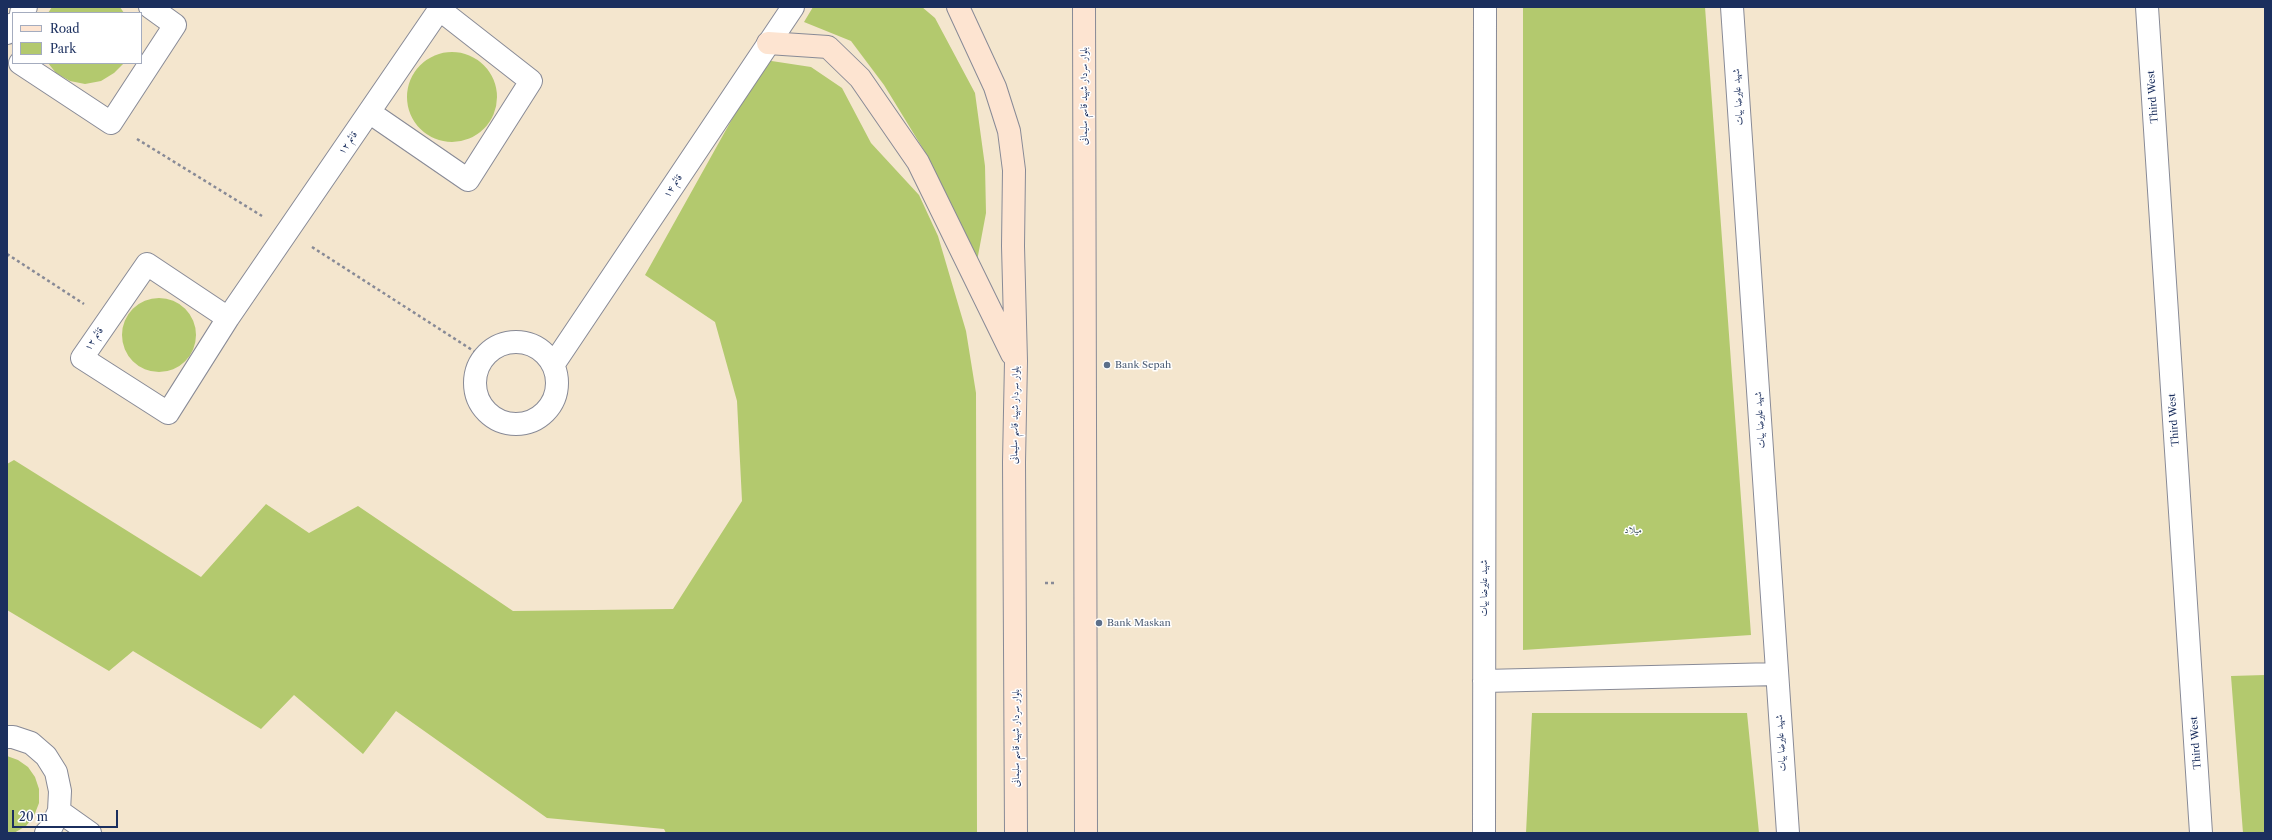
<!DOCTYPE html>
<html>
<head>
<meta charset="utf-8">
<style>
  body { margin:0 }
  #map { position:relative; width:2272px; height:840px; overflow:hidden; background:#f4e6ce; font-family:"Libre Caslon Text",serif }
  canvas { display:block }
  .frame { position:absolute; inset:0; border:8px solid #1b2f5e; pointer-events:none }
  .legend { position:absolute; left:12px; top:12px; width:130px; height:52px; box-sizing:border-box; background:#fff; border:1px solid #a4acbf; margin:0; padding:5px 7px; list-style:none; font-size:12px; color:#1b2f5e }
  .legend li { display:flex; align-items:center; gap:8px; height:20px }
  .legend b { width:20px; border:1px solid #a4acbf }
  .scale { position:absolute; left:12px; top:810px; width:106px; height:18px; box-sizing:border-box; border:2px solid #1b2f5e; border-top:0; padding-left:5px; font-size:12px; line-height:14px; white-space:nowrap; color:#1b2f5e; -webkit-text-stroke:3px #fff; paint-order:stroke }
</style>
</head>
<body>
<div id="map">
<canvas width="2272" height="840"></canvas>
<div class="frame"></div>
<ul class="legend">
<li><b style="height:5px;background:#fde4d1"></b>Road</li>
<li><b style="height:11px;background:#b3c96e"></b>Park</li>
</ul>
<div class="scale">20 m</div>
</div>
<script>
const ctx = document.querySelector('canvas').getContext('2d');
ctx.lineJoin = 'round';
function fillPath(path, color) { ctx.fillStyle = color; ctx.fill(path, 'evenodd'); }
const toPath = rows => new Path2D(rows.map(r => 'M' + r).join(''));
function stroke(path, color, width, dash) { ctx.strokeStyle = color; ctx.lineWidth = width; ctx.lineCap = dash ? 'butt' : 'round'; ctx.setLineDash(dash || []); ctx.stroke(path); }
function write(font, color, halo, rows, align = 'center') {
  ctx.font = font + ' "Libre Caslon Text",Amiri,serif'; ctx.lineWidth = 3; ctx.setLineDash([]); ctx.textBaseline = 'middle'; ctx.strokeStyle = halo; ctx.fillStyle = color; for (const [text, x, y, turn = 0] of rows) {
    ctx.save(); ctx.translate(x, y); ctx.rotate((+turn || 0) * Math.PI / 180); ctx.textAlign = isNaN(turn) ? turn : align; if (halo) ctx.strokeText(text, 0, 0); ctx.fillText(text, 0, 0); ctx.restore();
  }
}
const green = toPath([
  [52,7,120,7,124,13,48,13],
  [813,7,922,7,935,18,975,93,985,166,986,213,974,277,925,152,884,85,851,41,804,22],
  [1523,7,1705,7,1751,635,1523,650],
  '407 97a45 45 0 1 1 90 0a45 45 0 1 1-90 0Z',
  [765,60,811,67,842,88,871,143,919,195,938,236,966,331,976,393,977,833,666,833,664,829,547,818,396,711,363,754,294,695,261,729,133,651,109,671,7,610,7,464,14,460,201,577,266,504,309,533,358,506,513,611,673,609,742,501,737,401,715,322,645,275],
  [48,63,124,63,114,73,101,81,85,84,70,81,56,73],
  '122 335a37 37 0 1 1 74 0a37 37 0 1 1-74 0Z',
  [2265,675,2265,833,2243,833,2231,676],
  [1532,713,1747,713,1759,833,1526,833],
  [7,756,18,760,28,767,35,777,39,789,39,803,34,816,26,826,14,833,7,833]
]);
const path = toPath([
  [137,139,262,216],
  [312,247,483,357],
  [7,254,84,304],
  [1045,583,1056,583]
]);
const minor = toPath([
  [1732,7,1788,833],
  [2147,7,2201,833],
  [21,13,26,7],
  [7,33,13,24],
  [20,63,111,123,175,25,150,7],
  [369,112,468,180,531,81,439,9],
  [228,318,147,264,82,358,168,413,228,318,441,7],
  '475 383a41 41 0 1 1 82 0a41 41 0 1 1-82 0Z',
  [553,365,793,7],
  [1484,681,1777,674],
  [7,737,13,737,31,743,46,756,56,772,60,791,59,811,51,828,46,833],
  [59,811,90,833],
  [1484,833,1485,7]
]);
const secondary = toPath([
  [958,7,995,87,1009,131,1014,170,1013,246,1016,361,1014,462,1016,833],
  [1084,7,1086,833],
  [768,43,828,47,860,78,918,162,1012,354]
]);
const markers = [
  [1107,365,4,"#5c6f8a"],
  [1099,623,4,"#5c6f8a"]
];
const streetNames = [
  ["بلوار سردار شهید قاسم سلیمانی",1084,96,-90],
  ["شهید علیرضا بیات",1738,97,-94],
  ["Third West",2153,97,-94],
  ["قائم ۱۲",348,143,-55],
  ["قائم ۱۴",673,186,-56],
  ["قائم ۱۲",94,339,-56],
  ["بلوار سردار شهید قاسم سلیمانی",1015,415,-89],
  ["شهید علیرضا بیات",1760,420,-94],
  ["Third West",2174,420,-94],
  ["شهید علیرضا بیات",1484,588,-90],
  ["بلوار سردار شهید قاسم سلیمانی",1016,738,-90],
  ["شهید علیرضا بیات",1781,743,-94],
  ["Third West",2196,743,-94]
];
const serviceNames = [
  ["Bank Sepah",1115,365],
  ["Bank Maskan",1107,623]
];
const parkNames = [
  ["میلاد",1633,530]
];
fillPath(green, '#b3c96e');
stroke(minor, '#888a96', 24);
stroke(secondary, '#888a96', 24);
stroke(path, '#888a96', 2.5, [3, 3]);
stroke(minor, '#fff', 22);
stroke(secondary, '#fde4d1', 22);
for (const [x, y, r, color] of markers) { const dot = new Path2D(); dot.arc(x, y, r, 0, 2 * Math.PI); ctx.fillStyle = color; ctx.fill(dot); stroke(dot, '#fff', 1.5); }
write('10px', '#1b2f5e', '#fff', streetNames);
write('10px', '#4e5e75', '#fff', serviceNames, 'left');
write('10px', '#495d63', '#fff', parkNames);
</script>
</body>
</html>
